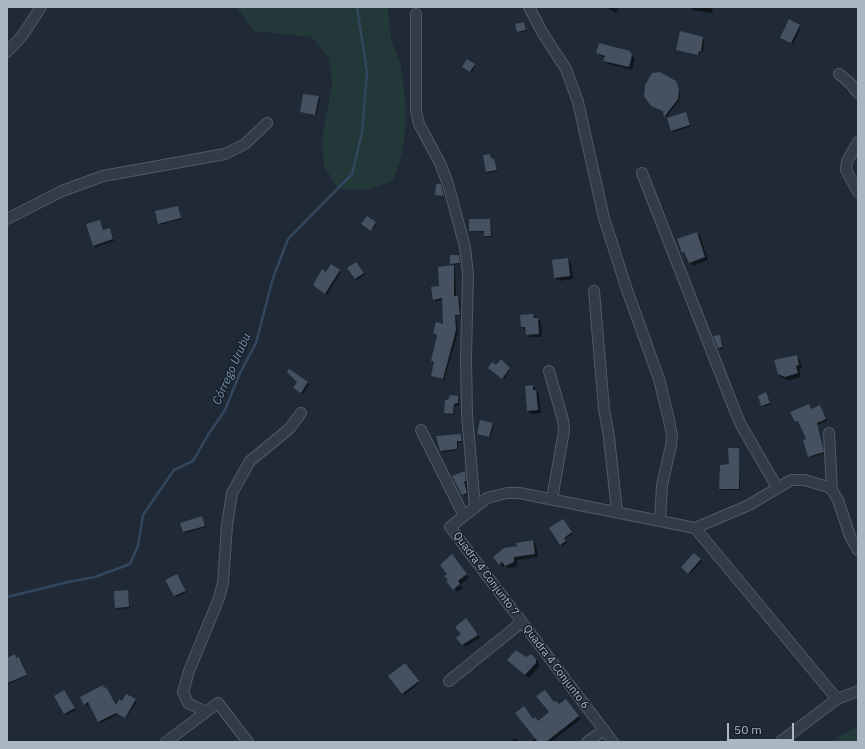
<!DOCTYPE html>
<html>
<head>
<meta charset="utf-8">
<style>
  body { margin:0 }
  #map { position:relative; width:865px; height:749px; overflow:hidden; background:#1f2a36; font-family:"IBM Plex Sans",sans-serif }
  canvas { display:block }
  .frame { position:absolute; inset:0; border:8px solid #acb7c4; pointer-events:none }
  .scale { position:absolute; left:727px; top:723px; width:67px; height:18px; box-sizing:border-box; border:2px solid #acb7c4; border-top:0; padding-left:5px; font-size:12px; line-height:14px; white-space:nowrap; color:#acb7c4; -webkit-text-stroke:3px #18212b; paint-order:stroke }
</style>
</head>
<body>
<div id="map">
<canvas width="865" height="749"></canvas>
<div class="frame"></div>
<div class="scale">50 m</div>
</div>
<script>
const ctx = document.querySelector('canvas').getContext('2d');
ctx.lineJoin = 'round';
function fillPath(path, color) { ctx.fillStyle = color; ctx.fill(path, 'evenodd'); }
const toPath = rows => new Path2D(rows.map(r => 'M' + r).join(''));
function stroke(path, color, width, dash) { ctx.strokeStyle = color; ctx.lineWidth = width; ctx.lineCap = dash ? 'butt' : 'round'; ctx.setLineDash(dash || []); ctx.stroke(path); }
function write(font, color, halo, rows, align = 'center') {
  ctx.font = font + ' "IBM Plex Sans",sans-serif'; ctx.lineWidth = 3; ctx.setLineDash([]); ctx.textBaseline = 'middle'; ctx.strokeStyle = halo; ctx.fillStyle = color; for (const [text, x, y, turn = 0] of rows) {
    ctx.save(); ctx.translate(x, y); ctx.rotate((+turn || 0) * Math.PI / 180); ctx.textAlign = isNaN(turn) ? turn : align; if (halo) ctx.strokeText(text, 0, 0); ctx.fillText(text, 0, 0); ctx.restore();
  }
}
const green = toPath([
  [236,7,388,7,391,40,401,66,405,96,406,125,402,154,393,181,366,190,338,189,324,166,322,138,332,85,329,58,311,37,254,31],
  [858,726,858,742,830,742]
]);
const shadow = toPath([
  [609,7,619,7,616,13,610,10],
  [691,7,713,7,712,13,692,10],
  [789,21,801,27,793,44,782,39],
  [524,23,527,31,519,33,518,32],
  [681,32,704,40,703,52,700,51,699,55,677,49],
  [630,52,635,59,632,70,608,64,605,61,605,58,597,53],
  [474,65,475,66,472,73,465,68],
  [675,82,680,92,679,101,666,117,664,112,651,105],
  [304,95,320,99,316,115,301,112],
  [686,114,691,126,673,132,672,130],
  [490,155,494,160,498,171,488,173,487,172],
  [441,185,442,187,445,197,436,194],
  [177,207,181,219,160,225,159,223],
  [367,218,377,224,372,231,364,225],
  [490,220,492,237,486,237,485,232,470,231],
  [100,221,104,231,109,229,111,230,114,241,95,247,93,245],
  [697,233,700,236,708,260,693,266,683,252],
  [459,256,461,264,453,265,451,263],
  [567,259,571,263,573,279,559,281,555,278],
  [357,264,365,274,357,280,355,279],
  [453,266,455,268,456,297,460,299,461,316,456,316,458,332,444,380,432,376,435,363,432,361,437,335,434,333,445,325,443,300,436,301,434,299],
  [339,271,341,272,327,295,316,286,326,274],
  [533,315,541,322,542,337,530,337,522,327,521,316],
  [719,336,723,349,720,349,718,348],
  [796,357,800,360,802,368,799,369,801,377,789,380,782,378,778,374],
  [501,360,510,370,504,379,491,369,497,367],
  [308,382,309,384,303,394,296,389],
  [533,386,539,394,541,413,531,414,528,411],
  [766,394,771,404,764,407,762,405],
  [458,397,459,405,455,406,454,415,447,414,445,413],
  [820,406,827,421,817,425,824,454,810,457,807,440,800,422,795,422,791,412,811,410],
  [492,424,494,425,490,438,478,434],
  [461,435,463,442,458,442,458,450,443,452,441,450],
  [738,449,740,490,722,490,720,488],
  [465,472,468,494,465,496,453,477],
  [202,517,206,527,186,533,184,532,182,523],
  [564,521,573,534,564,539,567,543,562,546,561,544],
  [533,541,536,545,538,557,517,560,517,566,509,569,506,565,503,567,499,564,518,547],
  [694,554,702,561,690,574,682,567],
  [456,559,469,578,460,585,463,588,457,592,449,580,448,574],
  [178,576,187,592,176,597,175,595],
  [127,591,130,608,118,609,116,608],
  [466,619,480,638,465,647,463,644,462,635],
  [516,651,526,658,531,655,539,662,539,667,529,678,512,664],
  [15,656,17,659,21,659,27,676,8,684,7,659],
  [407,666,419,683,404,695,390,677],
  [104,689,116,706,122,702,135,700,137,701,126,718,118,714,101,723,89,704,86,706,85,704],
  [64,691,76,710,66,715,65,714],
  [568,702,581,719,551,742,530,742,536,738,534,720,538,722,550,712,555,703,559,705],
  [516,738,519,742,510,742]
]);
const stream = toPath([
  [7,597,68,582,95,577,130,564,138,546,143,515,174,470,193,461,208,435,225,410,240,373,256,343,273,278,288,239,352,174,362,133,367,72,357,7]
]);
const building = toPath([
  [789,19,800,25,791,43,780,38],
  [524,22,526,30,517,32,515,24],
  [680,31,703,37,701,51,699,51,698,55,676,50],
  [599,43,630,51,632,55,629,67,603,61,605,56,596,53],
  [467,59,475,64,470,72,462,67],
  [660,72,676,81,679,90,678,99,664,117,663,111,651,106,644,96,645,85,652,73],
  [303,94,319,96,315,115,300,112],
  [686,112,690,125,671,131,667,118],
  [490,154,491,158,493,158,495,162,497,170,486,172,483,155],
  [436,184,441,184,444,196,435,195],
  [178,206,181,218,158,224,155,211],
  [367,216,376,222,371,231,361,224],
  [469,219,490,219,491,236,484,236,484,231,469,231],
  [100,220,103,230,110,228,113,239,93,246,86,224],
  [697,232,705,257,689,263,684,252,682,253,677,239],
  [450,255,459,255,460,263,450,264],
  [568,258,570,276,554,278,552,260],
  [356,262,364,273,355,279,347,268],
  [331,264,340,270,325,294,313,285,322,269,326,272],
  [454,265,454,296,458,296,460,315,455,315,456,330,443,379,431,376,434,362,431,361,437,335,433,333,436,322,443,324,442,298,433,300,431,287,439,286,438,267],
  [533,314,534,318,538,318,539,334,526,335,525,327,521,327,520,315],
  [720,335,722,347,718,348,713,336],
  [797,355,799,365,796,366,798,373,785,377,778,374,774,360],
  [501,359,510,368,502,379,488,368,492,362,496,365],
  [289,369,308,382,301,393,293,388,297,382,287,372],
  [533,385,533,390,536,390,538,410,527,411,525,386],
  [766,392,770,403,761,406,758,396],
  [450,395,458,396,458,403,454,404,453,414,444,413,445,400,448,400],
  [809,404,811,409,820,405,826,419,817,423,824,452,808,457,803,440,806,439,798,421,795,422,790,412],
  [480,420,493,423,489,437,477,434],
  [461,434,462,441,457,441,457,449,440,451,436,436],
  [728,448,739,448,739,489,719,489,720,465,729,464],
  [465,471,466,481,464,481,467,493,462,495,452,476],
  [202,516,205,526,183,532,180,523],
  [563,519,572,532,564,538,566,541,560,545,549,528],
  [533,540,535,554,514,557,514,562,505,566,502,562,499,565,493,557,504,548,517,546,516,543],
  [694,553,701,559,688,574,681,567],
  [452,554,467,574,458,581,460,584,453,590,446,581,448,580,444,576,447,574,440,565],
  [177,574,186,591,174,596,165,580],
  [128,590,129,607,115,608,114,591],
  [466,618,478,635,462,645,456,638,461,634,455,627],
  [516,650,526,657,531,654,536,659,536,663,525,675,507,660],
  [15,654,16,658,19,657,27,675,7,683,7,658],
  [405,663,419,681,402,694,388,676],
  [103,685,104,688,106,687,116,705,119,699,122,701,126,694,136,699,125,718,116,713,98,722,88,702,84,705,80,697],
  [64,690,75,708,64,714,54,696],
  [545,690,554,702,556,701,559,704,566,699,579,716,546,742,538,742,515,713,524,706,533,719,535,717,538,721,549,712,536,696]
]);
const minor = toPath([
  [529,7,542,32,566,69,578,102,604,218,626,287,659,379,669,420,672,436,671,446,662,485,660,521],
  [416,14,416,111,419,124,440,163,448,184,465,247,468,274,466,358,467,414,475,508],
  [7,52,22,36,41,7],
  [839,74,850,83,858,93],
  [858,142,847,161,846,170,858,192],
  [642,173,735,411,741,425,777,487],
  [7,219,62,191,103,176,225,154,245,144,267,123],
  [594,291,604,409,609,437,617,512],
  [549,371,563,420,564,431,552,499],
  [421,430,464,516],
  [829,433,832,490],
  [695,528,837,699],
  [449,681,522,622],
  [206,712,188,703,183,692,189,671,219,598,223,583,227,525,232,493,250,461,289,429,301,413],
  [166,742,218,703,248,742],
  [587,742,604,730],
  [613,742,450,527,464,516,487,498,507,493,519,493,695,528,749,505,791,480,805,480,828,487,832,490,838,500,850,536,858,550],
  [780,742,837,699,858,691]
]);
const streetNames = [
  ["Quadra 4 Conjunto 7",486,574,53],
  ["Quadra 4 Conjunto 6",556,667,53]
];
const waterNames = [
  ["Córrego Urubu",232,369,-66]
];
fillPath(green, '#223839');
fillPath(shadow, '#0007');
stroke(stream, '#32475e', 2.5);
fillPath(building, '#455161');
stroke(minor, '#505a65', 12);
stroke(minor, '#323c47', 10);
write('11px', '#acb7c4', '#18212b', streetNames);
write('italic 12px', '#748fad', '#18212b', waterNames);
</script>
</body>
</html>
